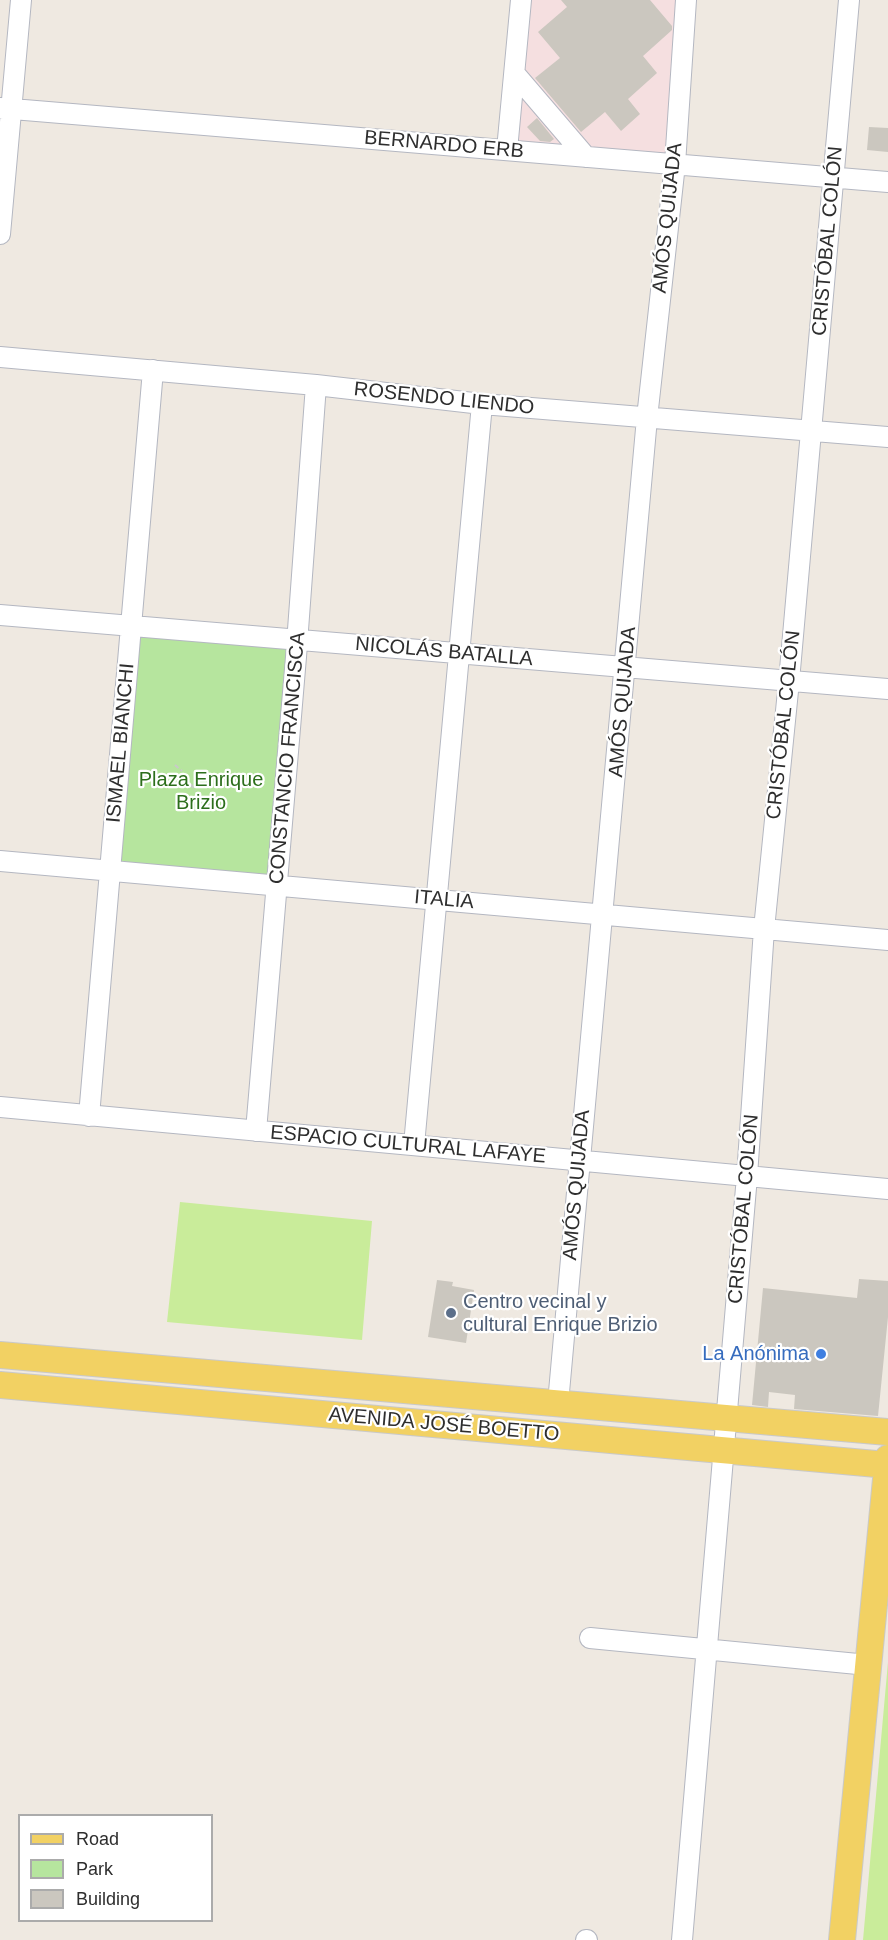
<!DOCTYPE html>
<html>
<head>
<meta charset="utf-8">
<style>
  body { margin:0 }
  #map { position:relative; width:888px; height:1940px; overflow:hidden; background:#efe9e1; font-family:Helvetica,sans-serif }
  canvas { display:block }
  .legend { position:absolute; left:18px; top:1814px; width:195px; height:108px; box-sizing:border-box; background:#fff; border:2px solid #ababab; margin:0; padding:8px 10px; list-style:none; font-size:18px; color:#2e2e2e }
  .legend li { display:flex; align-items:center; gap:12px; height:30px }
  .legend b { width:30px; border:2px solid #ababab }
</style>
</head>
<body>
<div id="map">
<canvas width="888" height="1940"></canvas>
<ul class="legend">
<li><b style="height:8px;background:#f2d163"></b>Road</li>
<li><b style="height:16px;background:#b6e59e"></b>Park</li>
<li><b style="height:16px;background:#cbc7bf"></b>Building</li>
</ul>
</div>
<script>
const ctx = document.querySelector('canvas').getContext('2d');
ctx.lineJoin = 'round';
function fillPath(path, color) { ctx.fillStyle = color; ctx.fill(path, 'evenodd'); }
const toPath = rows => new Path2D(rows.map(r => 'M' + r).join(''));
function stroke(path, color, width, dash) { ctx.strokeStyle = color; ctx.lineWidth = width; ctx.lineCap = dash ? 'butt' : 'round'; ctx.setLineDash(dash || []); ctx.stroke(path); }
function write(font, color, halo, rows, align = 'center') {
  ctx.font = font + ' Helvetica,sans-serif'; ctx.lineWidth = 4.5; ctx.setLineDash([]); ctx.textBaseline = 'middle'; ctx.strokeStyle = halo; ctx.fillStyle = color; for (const [text, x, y, turn = 0] of rows) {
    ctx.save(); ctx.translate(x, y); ctx.rotate((+turn || 0) * Math.PI / 180); ctx.textAlign = isNaN(turn) ? turn : align; if (halo) ctx.strokeText(text, 0, 0); ctx.fillText(text, 0, 0); ctx.restore();
  }
}
const medical = toPath([
  [527,0,681,0,669,157,515,144]
]);
const green = toPath([
  [134,631,294,643,274,880,113,866]
]);
const pitch = toPath([
  [180,1202,372,1221,362,1340,167,1322],
  [888,1662,888,1940,863,1940]
]);
const building = toPath([
  [561,0,650,0,672,26,672,30,643,56,657,73,628,99,640,114,621,131,605,112,581,132,535,78,560,58,538,32,567,7],
  [537,118,554,139,550,142,540,141,527,127],
  [869,127,888,128,888,152,867,150],
  [859,1279,888,1281,888,1317,878,1416,794,1409,795,1395,769,1392,768,1407,752,1405,763,1288,857,1298],
  [437,1280,453,1282,452,1286,474,1290,466,1343,428,1337]
]);
const path = toPath([
  [175,765,182,771],
  [191,784,195,791]
]);
const minor = toPath([
  [515,74,586,157],
  [0,108,888,182],
  [507,150,521,0],
  [0,234,21,0],
  [0,357,316,385,482,404,888,437],
  [0,615,888,689],
  [0,861,888,940],
  [0,1107,888,1189],
  [89,1116,153,370],
  [256,1131,296,657,316,385],
  [414,1145,482,404],
  [558,1403,647,418,675,164,686,0],
  [590,1638,868,1665],
  [586,1940,587,1940],
  [682,1940,747,1176,764,929,789,681,849,0]
]);
const major = toPath([
  [0,1355,888,1432],
  [0,1385,888,1465],
  [842,1940,888,1458]
]);
const markers = [
  [451,1313,6,"#5c6f8a"],
  [821,1354,6,"#3f7fe0"]
];
const streetNames = [
  ["BERNARDO ERB",444,145,5],
  ["AMÓS QUIJADA",668,218,-84],
  ["CRISTÓBAL COLÓN",828,241,-85],
  ["ROSENDO LIENDO",444,399,6],
  ["NICOLÁS BATALLA",444,652,5],
  ["AMÓS QUIJADA",623,702,-85],
  ["CRISTÓBAL COLÓN",784,725,-84],
  ["ISMAEL BIANCHI",121,743,-85],
  ["CONSTANCIO FRANCISCA",288,758,-85],
  ["ITALIA",444,900,5],
  ["ESPACIO CULTURAL LAFAYE",408,1145,5],
  ["AMÓS QUIJADA",577,1185,-85],
  ["CRISTÓBAL COLÓN",744,1209,-85],
  ["AVENIDA JOSÉ BOETTO",444,1425,5]
];
const parkNames = [
  ["Plaza Enrique",201,780],
  ["Brizio",201,803]
];
const serviceNames = [
  ["Centro vecinal y",463,1302],
  ["cultural Enrique Brizio",463,1325]
];
const shopNames = [
  ["La Anónima",809,1354]
];
fillPath(medical, '#f5dfe0');
fillPath(green, '#b6e59e');
fillPath(pitch, '#c9ec9a');
fillPath(building, '#cbc7bf');
stroke(minor, '#b4b7c1', 22);
stroke(major, '#c9c9c9', 28);
stroke(path, '#c9c9c9', 2, [4.5, 3]);
stroke(minor, '#fff', 20);
stroke(major, '#f2d163', 26);
for (const [x, y, r, color] of markers) { const dot = new Path2D(); dot.arc(x, y, r, 0, 2 * Math.PI); ctx.fillStyle = color; ctx.fill(dot); stroke(dot, '#fff', 2); }
write('20px', '#2e2e2e', '#fff', streetNames);
write('20px', '#2c6e1b', '#fff', parkNames);
write('20px', '#4e5e75', '#fff', serviceNames, 'left');
write('20px', '#366cbe', '#fff', shopNames, 'right');
</script>
</body>
</html>
